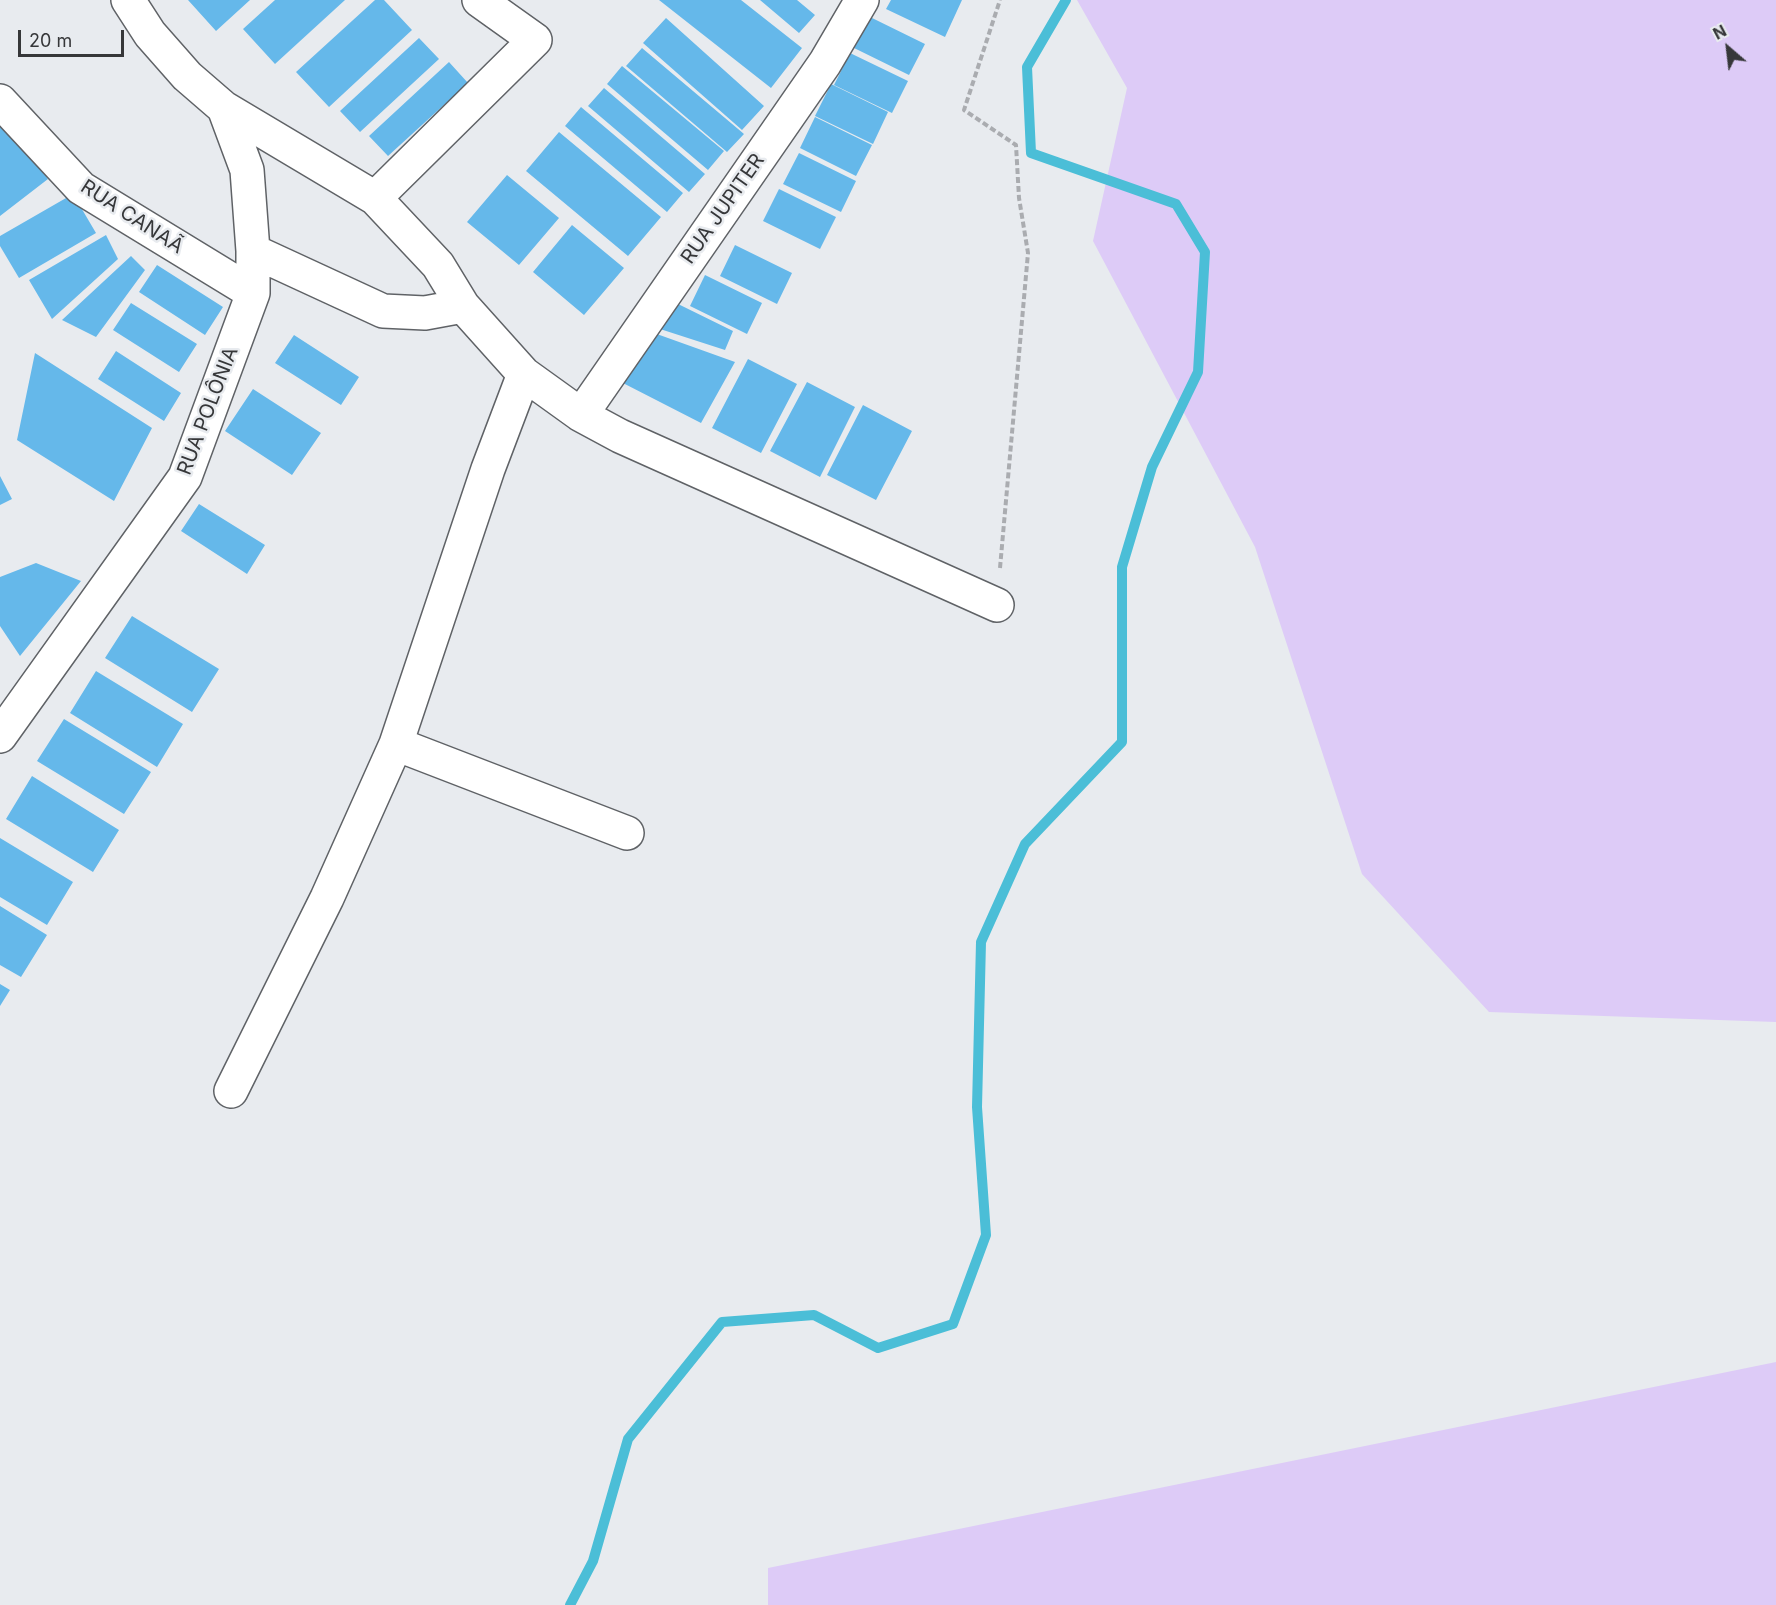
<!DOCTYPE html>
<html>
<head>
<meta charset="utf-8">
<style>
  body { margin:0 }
  #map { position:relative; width:1776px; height:1605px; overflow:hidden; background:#e8ebef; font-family:Inter,sans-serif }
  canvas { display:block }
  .north { position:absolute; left:1698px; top:18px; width:60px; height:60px; -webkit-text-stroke:4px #e8ebef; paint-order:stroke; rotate:332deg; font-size:16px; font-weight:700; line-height:24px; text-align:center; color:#363739 }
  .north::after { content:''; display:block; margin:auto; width:21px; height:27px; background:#363739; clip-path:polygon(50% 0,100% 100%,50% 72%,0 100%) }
  .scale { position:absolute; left:18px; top:30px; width:106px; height:27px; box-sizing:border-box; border:3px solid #363739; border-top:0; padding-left:8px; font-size:18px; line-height:21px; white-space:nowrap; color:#363739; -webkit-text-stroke:4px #e8ebef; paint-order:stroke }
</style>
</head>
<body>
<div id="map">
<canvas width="1776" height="1605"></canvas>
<div class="north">N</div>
<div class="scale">20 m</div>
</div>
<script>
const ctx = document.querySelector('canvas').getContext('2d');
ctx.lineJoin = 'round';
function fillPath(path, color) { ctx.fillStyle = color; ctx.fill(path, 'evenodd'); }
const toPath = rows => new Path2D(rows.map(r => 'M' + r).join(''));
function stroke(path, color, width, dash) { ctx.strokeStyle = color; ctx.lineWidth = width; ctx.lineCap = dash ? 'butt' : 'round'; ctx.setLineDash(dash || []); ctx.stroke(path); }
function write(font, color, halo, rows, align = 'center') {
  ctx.font = font + ' Inter,sans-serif'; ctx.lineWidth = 5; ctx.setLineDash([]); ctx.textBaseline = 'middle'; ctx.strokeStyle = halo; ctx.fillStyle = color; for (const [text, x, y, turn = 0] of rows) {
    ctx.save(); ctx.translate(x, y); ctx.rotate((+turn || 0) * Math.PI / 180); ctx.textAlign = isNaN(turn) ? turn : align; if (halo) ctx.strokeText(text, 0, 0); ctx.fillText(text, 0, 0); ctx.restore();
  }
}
const green = toPath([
  [1077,0,1776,0,1776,1022,1489,1012,1362,874,1255,547,1093,241,1127,88],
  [1776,1362,1776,1605,768,1605,768,1568]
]);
const stream = toPath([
  [570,1605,593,1561,628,1439,722,1322,814,1315,878,1348,953,1324,986,1235,977,1107,981,942,1025,844,1122,742,1122,567,1152,467,1198,372,1205,252,1176,204,1031,153,1027,67,1066,0]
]);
const building = toPath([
  [188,0,250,0,216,31],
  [275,0,345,0,275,64,243,29],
  [375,0,384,0,412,30,329,107,296,72],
  [659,0,741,0,802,48,771,88],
  [760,0,797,0,815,15,799,33],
  [891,0,962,0,945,37,886,9],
  [868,16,925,44,909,75,852,47],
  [666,18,764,106,742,130,643,43],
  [419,38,439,59,360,132,340,111],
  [642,48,744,134,727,152,626,66],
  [850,53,908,81,892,113,834,85],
  [449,62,468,83,388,156,369,136],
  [622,66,724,151,708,170,607,84],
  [831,84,888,112,873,144,815,116],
  [604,88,705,174,689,192,588,106],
  [581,107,683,193,667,212,565,126],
  [0,116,48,179,0,216],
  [815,117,872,145,856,176,800,148],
  [559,132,661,217,628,256,526,171],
  [799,153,856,181,841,212,783,184],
  [507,175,559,218,519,265,467,222],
  [779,189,836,217,820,249,763,221],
  [73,194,96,233,19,278,0,246,0,236],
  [572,225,624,268,584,315,533,272],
  [106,235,118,259,52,319,29,280],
  [735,245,792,273,777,304,720,276],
  [131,256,145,270,96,337,62,320],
  [157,265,223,307,205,335,139,292],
  [705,275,762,303,747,334,690,306],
  [131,303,197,344,179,372,113,330],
  [676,303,733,331,725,350,660,329],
  [654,333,735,362,701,423,619,381],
  [294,335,359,377,341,405,275,363],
  [116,351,181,393,164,421,98,379],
  [35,353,152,428,114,501,17,440],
  [748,359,797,384,761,453,712,428],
  [807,382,855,407,820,477,770,451],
  [253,389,321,433,292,475,225,431],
  [863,405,912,431,876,500,827,475],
  [0,476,12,499,0,505],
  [199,504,265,545,247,574,181,531],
  [36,563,81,581,20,656,0,626,0,577],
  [132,616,219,669,192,712,105,658],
  [96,671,183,724,157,767,70,713],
  [64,719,151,772,124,814,37,761],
  [32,776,119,830,93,872,6,819],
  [0,838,73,882,47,925,0,897],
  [0,906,47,935,21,977,0,965],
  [0,984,10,990,0,1006]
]);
const path = toPath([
  [1000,568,1028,253,1019,198,1016,145,964,110,1000,0]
]);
const minor = toPath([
  [128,0,150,34,187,76,224,108,375,198,438,265,463,306,524,374,581,415,825,63,862,0],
  [0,101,81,188,253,293],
  [375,198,535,40,479,0],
  [253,251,383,311,425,313,463,306],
  [581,415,620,436,997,605],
  [0,736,185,477,253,293,253,251,247,170,224,108],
  [396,744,627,833],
  [231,1091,327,898,396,744,488,469,524,374]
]);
const streetNames = [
  ["RUA JUPITER",723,209,-55],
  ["RUA CANAÃ",132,217,33],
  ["RUA POLÔNIA",208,411,-69]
];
fillPath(green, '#ddcbf7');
stroke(stream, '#4bbed7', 10);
fillPath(building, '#65b8ea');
stroke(minor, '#5f6266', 36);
stroke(path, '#aaacb0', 4, [6, 3]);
stroke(minor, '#fff', 33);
write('20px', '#363739', '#e8ebef', streetNames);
</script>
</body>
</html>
